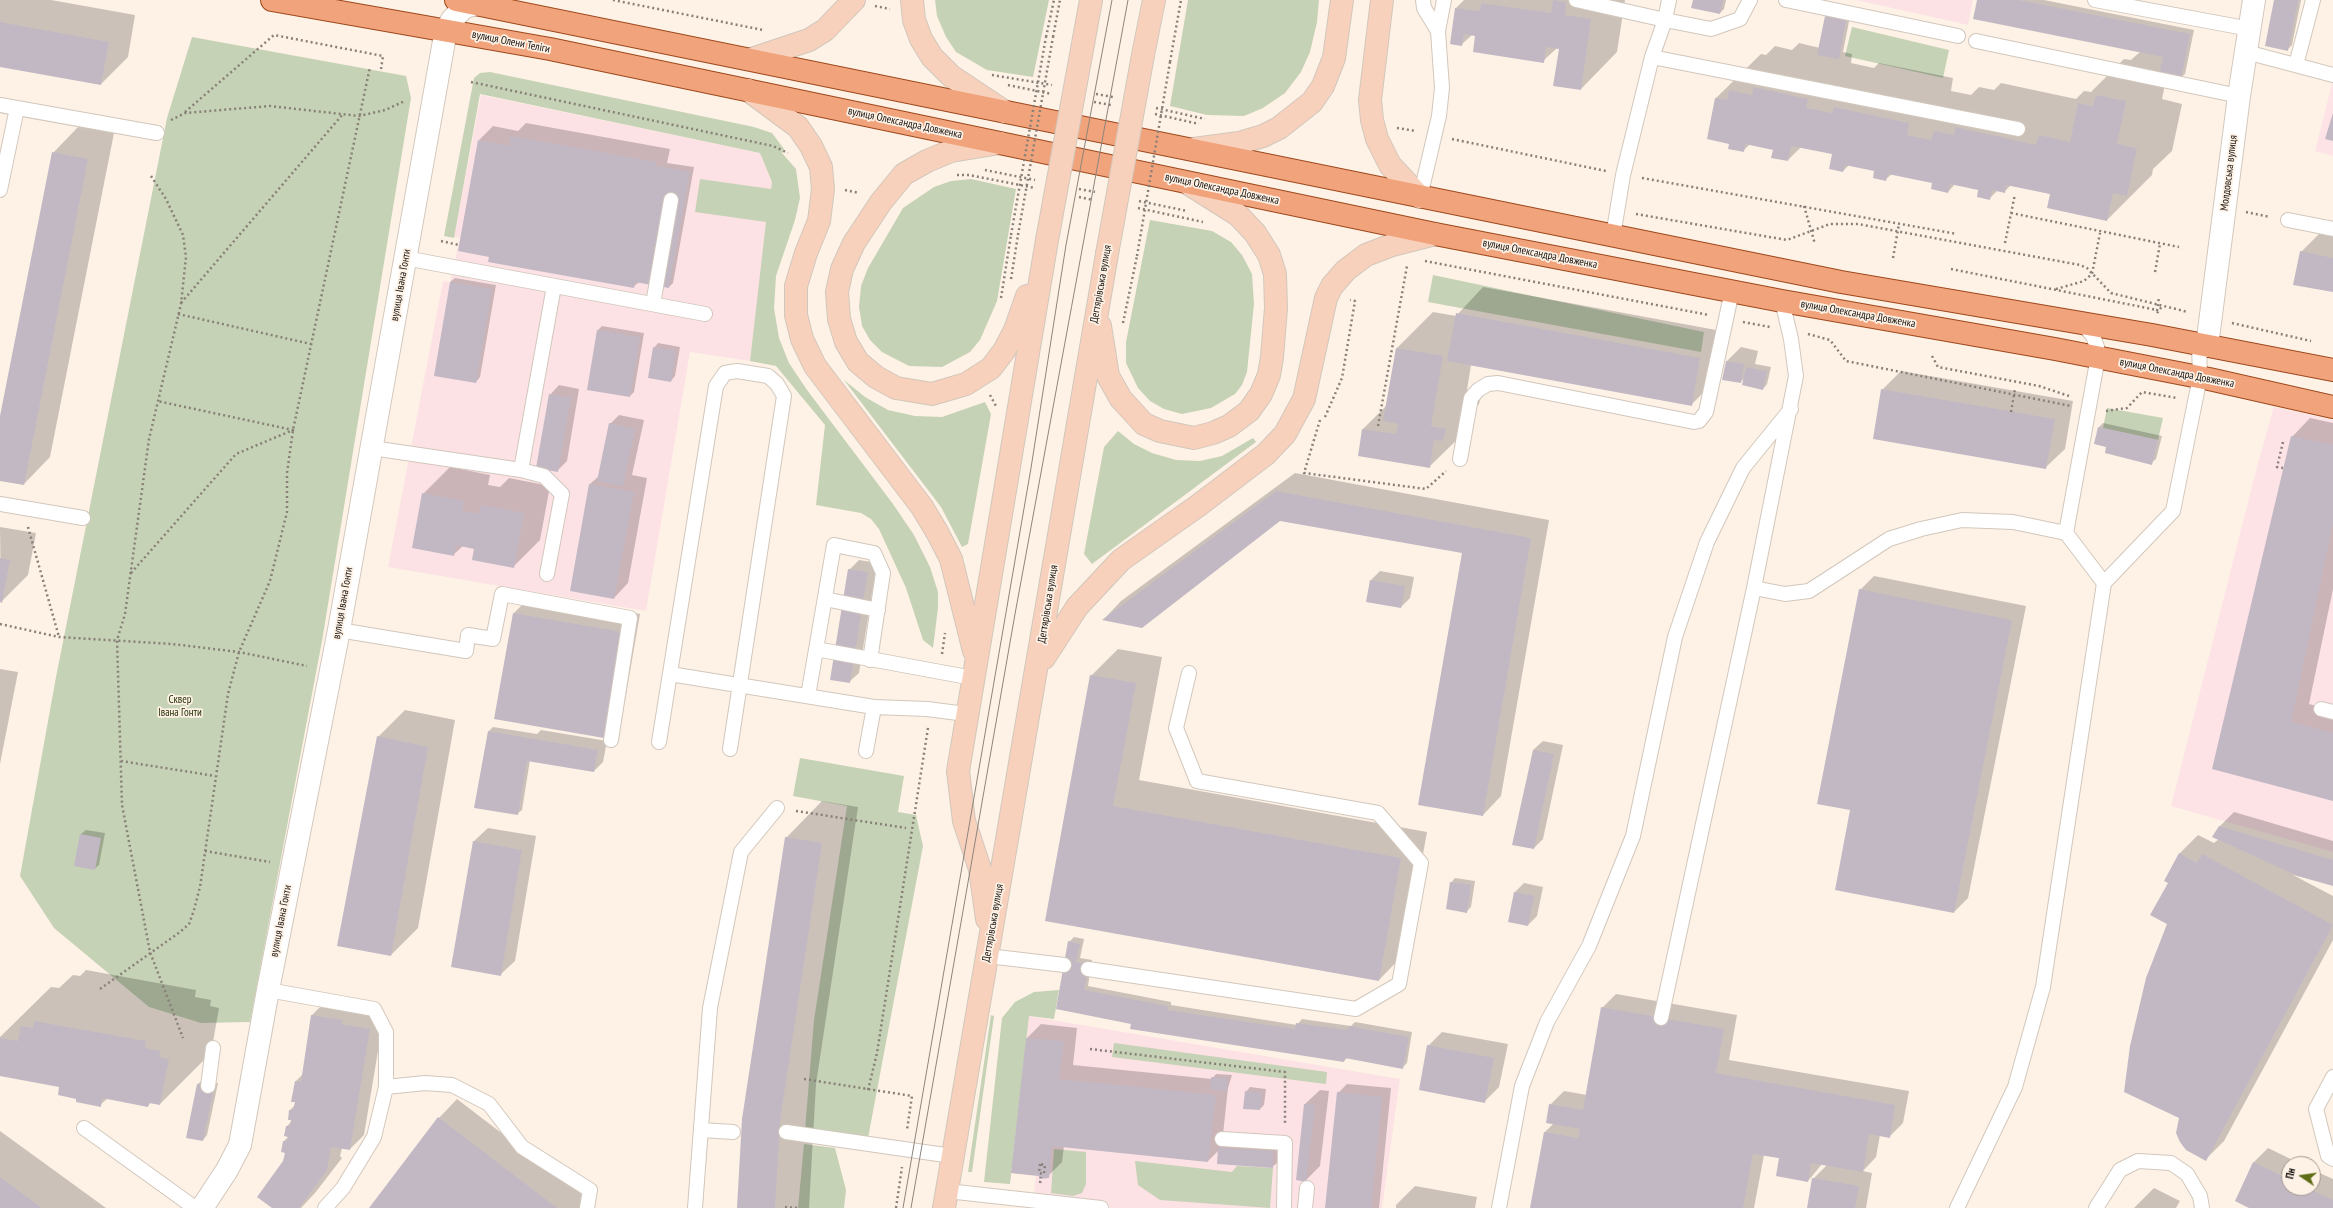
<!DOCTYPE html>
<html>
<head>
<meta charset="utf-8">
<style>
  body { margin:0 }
  #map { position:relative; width:2333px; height:1208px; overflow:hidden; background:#fef2e6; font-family:"PT Sans Narrow",sans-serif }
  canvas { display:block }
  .north { position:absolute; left:2281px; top:1156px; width:40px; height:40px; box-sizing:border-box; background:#fef2e6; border:1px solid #a19890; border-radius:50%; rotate:283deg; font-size:11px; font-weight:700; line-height:16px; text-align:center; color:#16120e }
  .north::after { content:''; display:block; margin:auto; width:14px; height:18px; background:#5f6d17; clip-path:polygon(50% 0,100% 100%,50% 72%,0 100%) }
</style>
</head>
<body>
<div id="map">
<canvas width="2333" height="1208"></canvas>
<div class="north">Пн</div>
</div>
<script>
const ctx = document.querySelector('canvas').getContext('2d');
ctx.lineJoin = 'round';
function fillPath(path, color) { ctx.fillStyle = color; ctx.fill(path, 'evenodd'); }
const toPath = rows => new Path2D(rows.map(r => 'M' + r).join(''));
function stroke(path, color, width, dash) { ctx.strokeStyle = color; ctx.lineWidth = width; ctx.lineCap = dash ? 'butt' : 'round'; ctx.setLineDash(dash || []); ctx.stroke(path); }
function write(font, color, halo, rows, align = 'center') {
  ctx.font = font + ' "PT Sans Narrow",sans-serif'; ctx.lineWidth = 3.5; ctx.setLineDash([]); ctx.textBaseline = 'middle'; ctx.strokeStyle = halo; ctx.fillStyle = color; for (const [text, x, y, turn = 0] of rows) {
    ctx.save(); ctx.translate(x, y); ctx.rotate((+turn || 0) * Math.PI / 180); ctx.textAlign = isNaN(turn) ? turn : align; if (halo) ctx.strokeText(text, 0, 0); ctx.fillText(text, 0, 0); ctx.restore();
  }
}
const commercial = toPath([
  [2333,80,2333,156,2315,151],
  [2274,407,2333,420,2333,852,2171,806,2258,463]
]);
const education = toPath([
  [1856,0,1973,0,1968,25],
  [481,95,760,153,772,182,750,361,690,352,646,611,388,567,443,281,450,282,460,238,454,237],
  [1029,1016,1400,1079,1382,1208,1032,1208,1036,1176,1011,1173]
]);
const green = toPath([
  [935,0,1049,0,1033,77,987,70,956,52,946,37,937,16],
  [1188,0,1319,0,1317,22,1310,52,1301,72,1285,93,1263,108,1244,116,1207,115,1170,106],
  [1852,27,1949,50,1943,78,1845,56],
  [192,37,406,76,411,98,322,641,250,1022,201,1023,149,1007,54,928,20,876,56,677,167,118],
  [490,72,754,127,772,133,784,149,782,153,796,169,800,198,795,220,776,276,774,308,779,338,789,363,807,390,893,504,914,535,930,567,938,592,938,608,933,648,923,640,906,588,879,529,871,519,861,513,816,505,825,425,776,366,750,361,766,222,695,212,700,179,771,189,772,182,760,153,480,94,454,238,444,236,474,78,480,73],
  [971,179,1016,189,997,301,980,340,970,352,942,367,909,366,882,352,870,340,862,326,859,307,861,286,868,268,903,208,934,187,951,181],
  [1150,220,1212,231,1231,242,1242,255,1252,274,1254,304,1247,372,1242,385,1235,394,1211,408,1182,414,1164,409,1150,401,1138,388,1126,363,1126,342],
  [1433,275,1704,332,1701,352,1428,302],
  [844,380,865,397,888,410,915,416,942,417,985,402,991,414,968,544,962,547,941,507],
  [2107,408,2163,418,2158,440,2103,428],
  [1118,431,1134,444,1152,453,1176,460,1200,461,1222,456,1253,438,1256,442,1092,564,1084,554,1104,447],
  [800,758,904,776,898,812,916,815,923,846,868,1138,805,1130,814,1020,847,806,793,796],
  [1059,990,1054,1019,1029,1016,1010,1184,984,1182,1002,1018,1015,1002,1034,992],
  [991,1015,994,1016,972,1172,968,1172],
  [1114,1043,1327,1072,1326,1084,1112,1057],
  [804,1144,835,1148,846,1190,844,1208,798,1208],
  [1054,1149,1086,1152,1086,1184,1082,1193,1073,1196,1051,1193],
  [1135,1161,1232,1172,1237,1166,1273,1168,1270,1208,1160,1200,1138,1185]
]);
const shadow = toPath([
  [0,0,51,0,135,15,128,57,101,84,0,66],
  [1464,0,1625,0,1617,52,1581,89,1560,48,1557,48,1543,61,1476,36,1472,35,1461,45,1451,44,1456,8],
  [1694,0,1726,0,1724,9,1720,13],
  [1978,0,2044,0,2194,30,2185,74,2180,78,2167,75,2162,99,2182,104,2172,151,2153,169,2152,175,2107,220,2051,194,2011,185,2004,192,1998,190,1989,199,1979,189,1955,184,1948,192,1933,182,1892,174,1886,179,1876,170,1849,165,1843,171,1833,153,1801,147,1788,160,1774,149,1750,144,1743,151,1731,143,1716,98,1761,54,1766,55,1775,46,1792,50,1799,43,1820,48,1826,17,1830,12,1850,16,1843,52,1852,54,1851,63,1874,68,1879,63,1953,78,1951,91,1971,95,1979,87,1994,90,2001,83,2076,99,2084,91,2091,92,2124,59,2131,60,2140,52],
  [2275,0,2301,0,2292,45,2287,50],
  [526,123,670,149,667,163,694,167,673,283,669,287,639,282,633,287,479,140,493,126,518,131],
  [79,126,114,133,50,457,24,484,0,480,0,420,53,153],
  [2328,225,2333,226,2333,291,2301,252],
  [455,278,496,285,480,377,476,382,450,282],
  [1483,287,1727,332,1718,378,1691,405,1471,365,1467,390,1482,393,1479,404,1468,415,1466,431,1429,467,1359,455,1363,429,1386,406,1397,348,1433,312,1456,316],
  [602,326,644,333,634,392,630,396,598,330],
  [658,343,680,347,675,376,671,381,654,348],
  [1741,347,1758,351,1755,364,1771,367,1767,384,1763,389,1745,378,1740,382,1727,361],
  [1901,371,2073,401,2065,449,2046,467,1882,390],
  [559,385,579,389,567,461,558,470,550,395],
  [619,415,644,420,632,475,647,478,628,583,614,598,590,484,600,475,610,424],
  [2310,418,2333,423,2333,589,2309,704,2333,710,2333,800,2230,706,2292,437],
  [2103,423,2162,436,2156,459,2151,463,2095,443,2099,427],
  [450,467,490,475,488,485,500,487,509,478,550,486,540,540,513,567,475,548,463,546,453,555,423,494],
  [1295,473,1549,520,1501,796,1483,815,1463,552,1280,520,1104,619,1121,601],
  [0,527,36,533,28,575,1,602],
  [859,560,877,563,859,673,849,682,849,570],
  [1380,571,1414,577,1410,598,1401,607,1371,580],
  [1874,576,2026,606,1968,898,1954,912,1860,590],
  [532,595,640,614,622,718,603,737,514,613],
  [1118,649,1162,657,1139,780,1427,832,1405,953,1379,980,1047,920,1091,676],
  [0,669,18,672,0,764],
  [405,710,455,720,418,928,391,955,378,737],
  [493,727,537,734,541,730,607,741,603,762,594,771,530,760,522,810,517,814,489,731],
  [1543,741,1563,745,1543,839,1534,848,1533,750],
  [822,801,858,807,816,1084,809,1208,738,1208,786,838],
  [2234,812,2333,841,2333,885,2293,875,2333,896,2333,940,2224,1141,2206,1159,2180,1118,2168,923,2169,883,2165,880,2180,853,2198,835,2214,843,2219,839,2220,826],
  [488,828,536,836,515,961,500,975,473,842],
  [86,830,105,833,99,865,94,869,81,834],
  [1455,878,1475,881,1471,907,1467,911,1451,883],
  [1524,883,1543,887,1537,916,1528,925,1515,892],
  [1074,937,1084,939,1080,958,1092,960,1088,986,1171,1002,1171,1005,1297,1025,1302,1019,1351,1026,1355,1022,1412,1032,1407,1063,1402,1068,1347,1058,1344,1061,1057,1008,1069,942],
  [86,970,196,990,195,997,211,1000,210,1006,219,1008,211,1053,160,1104,151,1102,148,1106,108,1098,100,1105,77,1098,61,1086,0,1075,0,1037,51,987,59,988,73,975,80,976],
  [1616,994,1737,1015,1729,1060,1909,1091,1903,1123,1889,1137,1880,1135,1876,1157,1863,1171,1872,1173,1866,1208,1808,1208,1813,1179,1827,1165,1822,1164,1808,1181,1780,1158,1764,1155,1754,1208,1531,1208,1545,1132,1553,1124,1550,1105,1564,1091,1587,1095,1602,1008],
  [326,1001,384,1015,364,1135,350,1149,342,1148,340,1156,342,1158,315,1193,301,1208,273,1208,286,1152,284,1141,289,1136,287,1126,292,1121,290,1110,295,1105,296,1081,303,1074,312,1015],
  [1041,1024,1077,1028,1073,1065,1212,1079,1216,1074,1232,1075,1228,1088,1222,1144,1277,1147,1277,1163,1272,1167,1219,1150,1208,1161,1064,1146,1062,1162,1048,1176,1012,1173,1027,1038],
  [1442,1032,1508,1044,1499,1087,1485,1101,1428,1046],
  [202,1080,218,1083,207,1135,203,1140,198,1084],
  [1347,1084,1391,1088,1379,1208,1326,1208,1338,1093],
  [1250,1087,1266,1089,1264,1105,1260,1109,1246,1092],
  [1320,1090,1329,1091,1320,1166,1306,1180,1305,1104],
  [457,1099,593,1203,589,1208,370,1208,439,1118],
  [0,1131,106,1208,0,1208],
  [2268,1148,2301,1164,2289,1164,2289,1188,2313,1188,2313,1170,2333,1179,2333,1208,2252,1208,2254,1162],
  [1415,1186,1477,1197,1475,1208,1396,1208,1396,1205],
  [2154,1188,2180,1201,2176,1208,2134,1208]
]);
const building = toPath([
  [1553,0,1566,2,1565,15,1591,19,1581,90,1553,86,1559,49,1546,47,1544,63,1473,52,1475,36,1464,34,1462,46,1450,44,1455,8,1480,11,1481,3,1551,13],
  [1693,0,1723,0,1720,14,1691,8],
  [1977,0,2019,0,2190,34,2181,79,2159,75,2163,57,1973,19],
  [2274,0,2298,0,2288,51,2265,46],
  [1825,16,1846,20,1839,59,1817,55],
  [0,22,109,42,101,85,0,67],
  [1753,87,1808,99,1806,108,1832,113,1834,107,1909,123,1907,135,1931,140,1934,131,1954,135,1955,127,2036,145,2039,135,2070,142,2078,103,2093,106,2096,95,2126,101,2117,144,2137,148,2127,196,2113,193,2107,221,2047,208,2050,194,2006,185,2005,193,1992,190,1990,200,1977,197,1978,190,1950,184,1948,193,1931,189,1932,183,1888,174,1886,181,1873,178,1874,171,1845,165,1843,172,1829,169,1832,154,1791,146,1788,161,1771,158,1773,150,1745,144,1744,152,1728,149,1729,144,1707,139,1715,98,1727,100,1729,90,1752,95],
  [2333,113,2333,141,2325,139],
  [511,136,656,162,656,166,690,172,669,288,635,282,634,288,488,262,489,257,458,251,478,140,509,146],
  [52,152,88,159,24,485,0,481,0,416],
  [2300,251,2333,258,2333,292,2293,285],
  [450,282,492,289,476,383,434,376],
  [1456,313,1700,358,1692,406,1447,361],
  [597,330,640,337,630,397,587,390],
  [653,347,676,351,671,382,648,378],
  [1396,348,1443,356,1431,426,1446,429,1443,441,1434,440,1430,468,1358,456,1362,429,1396,434,1398,424,1383,421],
  [1726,361,1744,364,1741,383,1722,380],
  [1746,367,1767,371,1763,390,1742,385],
  [1881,389,2055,419,2046,469,1873,439],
  [549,394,571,398,558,472,536,468],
  [609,423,635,429,623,486,597,481],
  [2098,427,2158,440,2152,465,2105,453,2106,447,2094,444],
  [2291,436,2333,445,2333,523,2291,722,2333,733,2333,801,2212,769],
  [589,484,634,492,614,599,570,591],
  [1276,491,1531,538,1483,816,1418,805,1462,553,1280,521,1142,628,1102,620],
  [422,493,464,501,462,511,479,514,481,505,524,513,514,568,472,560,474,549,456,545,454,556,412,548],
  [0,558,10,560,2,603,0,602],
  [848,569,868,572,850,683,830,680],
  [1370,580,1405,586,1401,608,1366,602],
  [1859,589,2012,620,1954,913,1835,890,1850,810,1817,804],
  [513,613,622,632,604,738,494,719],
  [1090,675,1136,683,1113,806,1401,858,1379,981,1045,921],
  [488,731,598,750,594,772,527,761,518,815,474,808],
  [377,736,428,747,391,956,337,946],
  [1533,750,1554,754,1534,849,1512,845],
  [2219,826,2333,860,2333,886,2298,876,2212,837],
  [80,834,101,838,95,870,74,866],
  [785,837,822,843,780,1121,775,1208,737,1208,742,1119],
  [473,841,522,850,501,976,451,967],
  [2179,853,2197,863,2202,854,2333,925,2206,1161,2186,1150,2180,1142,2176,1133,2179,1118,2124,1092,2130,1046,2146,978,2167,924,2150,915,2168,883,2164,881],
  [1450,882,1471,885,1467,913,1446,909],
  [1514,892,1534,896,1528,926,1508,922],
  [1068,941,1080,944,1076,962,1089,964,1084,990,1168,1006,1167,1010,1295,1029,1296,1023,1348,1030,1349,1026,1409,1037,1403,1069,1345,1058,1344,1062,1130,1029,1131,1024,1056,1009],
  [1601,1007,1724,1029,1716,1073,1895,1105,1890,1138,1869,1134,1863,1172,1811,1163,1808,1182,1776,1176,1779,1158,1753,1154,1743,1208,1530,1208,1544,1132,1578,1138,1580,1129,1546,1123,1549,1104,1583,1110],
  [311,1015,343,1020,341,1024,370,1029,350,1150,331,1147,327,1170,299,1208,272,1208,257,1197,283,1161,285,1153,281,1152,283,1141,287,1141,288,1137,284,1136,286,1126,290,1126,291,1120,288,1120,289,1110,293,1110,295,1102,291,1102,295,1081,301,1082],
  [34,1021,146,1041,145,1048,161,1051,159,1057,169,1059,160,1105,149,1103,148,1107,102,1098,101,1107,76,1102,76,1099,58,1095,59,1087,0,1076,0,1038,18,1041,21,1026,33,1028],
  [1026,1038,1064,1041,1059,1079,1216,1095,1208,1162,1052,1146,1049,1178,1039,1179,1039,1176,1011,1173],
  [1427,1045,1494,1058,1485,1103,1419,1090],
  [1211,1077,1228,1079,1227,1091,1210,1089],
  [197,1084,214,1087,203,1141,186,1138],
  [1245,1091,1262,1093,1260,1110,1243,1109],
  [1337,1092,1382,1097,1371,1208,1325,1208],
  [1304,1104,1315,1105,1306,1182,1296,1180],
  [438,1117,557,1208,369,1208],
  [1218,1148,1273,1151,1273,1168,1217,1164],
  [2253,1162,2289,1179,2289,1188,2308,1188,2333,1200,2333,1208,2249,1208,2235,1201],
  [0,1177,42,1208,0,1208],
  [1812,1178,1859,1186,1855,1208,1807,1208]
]);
const path = toPath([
  [613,0,763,30],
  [875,6,890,9],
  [1046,37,1054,0],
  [1053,37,1060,0],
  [1170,62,1181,0],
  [992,75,1052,85],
  [471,82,773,146,788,153],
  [1008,85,1052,94],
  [1096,94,1113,97],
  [1094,102,1111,105],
  [1156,108,1205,119],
  [185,112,274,35,383,56,381,69],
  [1155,114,1199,124],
  [171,120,185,113,270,106,359,116,385,110,405,101],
  [1397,128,1416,131],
  [1452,139,1606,171],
  [985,170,1035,180],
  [957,175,969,175,1035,188],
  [151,176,166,199,183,235,186,257,181,304,149,439,125,614,117,640,122,805,150,952,183,1038],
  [1642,178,1957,234],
  [1079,189,1095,192],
  [845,190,859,193],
  [1079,197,1093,200],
  [1139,201,1187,211],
  [1804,206,1815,244],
  [1138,208,1203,222],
  [2246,212,2270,217],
  [2011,213,2179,247],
  [1636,214,1787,240,1830,224,1858,224,2080,265,2087,268,2111,293,2188,312],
  [441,241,459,245],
  [2005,243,2015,194],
  [1893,258,1899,224],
  [1425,261,1709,315],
  [1951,269,2157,310],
  [2155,272,2160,244],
  [1011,279,1018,235],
  [2056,289,2084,281,2092,274,2100,233],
  [1001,298,1011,235],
  [181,303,343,114],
  [2157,311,2159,297],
  [2157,313,2163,305],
  [178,314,311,344],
  [1743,322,1770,327],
  [1123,323,1137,256],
  [2232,323,2311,341],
  [1808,334,1830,340,1846,361,2071,406],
  [1932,356,1938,367,2039,386,2069,396],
  [990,395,996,406],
  [2106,411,2127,408,2142,392,2177,398],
  [2011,412,2015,389],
  [1325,417,1342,378,1355,301,1350,300],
  [1320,420,1304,473,1426,489,1446,471],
  [1378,426,1407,266],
  [2283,442,2277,467,2283,468],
  [28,527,59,637],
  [131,573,236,454,293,430,157,401],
  [0,624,59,637,172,644,239,652,307,666],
  [942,654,945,633],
  [121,761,215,776],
  [796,811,906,828],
  [205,851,270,862],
  [100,989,180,932,189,924,194,910,200,887,228,694,239,652,270,581,287,512,287,473,293,430,370,67],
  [1090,1049,1285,1072,1285,1124],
  [804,1079,912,1096,907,1130],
  [868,1090,877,1053,928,728],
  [1040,1164,1039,1173,1044,1174,1045,1165,1040,1164],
  [1040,1183,1041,1177],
  [785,1207,797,1208],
  [896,1208,902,1167]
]);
const service = toPath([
  [1576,0,1665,20,1669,0],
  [1786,0,1958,36],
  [2095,0,2250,29],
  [1438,31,1444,0],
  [1976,41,2239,96],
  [2246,52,2333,75],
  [1652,57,2018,129],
  [2296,65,2313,0],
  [0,105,157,133],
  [0,190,17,108],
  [1420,197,1439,116,1442,88,1438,31,1424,8,1423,0],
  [2288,220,2333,229],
  [1613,236,1623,175,1652,57,1665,20,1711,29,1740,19,1750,0],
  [405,258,705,314],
  [653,304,671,200],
  [372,448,521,470,544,476,562,494,547,574],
  [1460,459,1471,398,1478,390,1488,384,1498,383,1694,422,1699,421,1706,412,1732,291],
  [521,470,554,286],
  [0,504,83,518],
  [2066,533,2098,357,2097,347,2093,336,2082,323],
  [1754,588,1785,594,1809,591,1889,539,1921,529,1962,520,2013,522,2066,533,2104,583],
  [825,599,878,610],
  [339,630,466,651,468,635,493,639,502,594,630,618,611,740],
  [816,649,973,678],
  [670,674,874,707,927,709,966,714],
  [808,696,834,545,874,553,883,573,870,660],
  [2321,709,2333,712],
  [659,742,716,386,725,373,737,371,768,376,777,384,784,396,730,749],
  [866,751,874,707],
  [988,956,1064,965],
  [1088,969,1356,1009,1399,984,1421,863,1378,813,1197,781,1176,728,1189,673],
  [268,990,374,1009,386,1032,386,1087,374,1137,343,1188,325,1208],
  [1661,1018,1754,588,1796,376,1791,339,1782,301],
  [2333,1077,2316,1109,2328,1156,2333,1159],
  [208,1086,213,1048],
  [386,1087,425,1083,452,1085,489,1104,522,1147,590,1190,587,1208],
  [84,1128,195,1208],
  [701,1130,733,1132],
  [786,1132,952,1156],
  [1222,1139,1285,1143,1284,1208],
  [947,1191,1101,1208],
  [695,1208,710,1008,741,852,777,808],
  [1305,1208,1307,1188],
  [1499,1208,1522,1086,1547,1022,1589,946,1633,836,1675,637,1707,542,1743,468,1791,409],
  [1957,1208,2015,1087,2043,987,2104,583,2173,511,2200,377,2199,344],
  [2096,1208,2120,1170,2138,1161,2171,1163,2187,1174,2200,1196,2202,1208]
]);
const minor = toPath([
  [2207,346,2239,96,2254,0],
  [202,1208,227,1170,240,1145,268,990,339,630,446,30,452,20,464,7,477,4]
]);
const secondary = toPath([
  [912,0,914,20,921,39,932,57,951,76,1005,112],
  [1382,0,1370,100,1372,120,1377,139,1390,165,1420,197],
  [1083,44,1091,0],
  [1143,55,1154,0],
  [752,59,809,40,825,30,854,0],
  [748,90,798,127,811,146,821,167,823,189,819,221,806,253,796,286,796,315,802,339,815,366,922,507,937,532,951,559,974,651],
  [1000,143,951,151,927,161,904,174,881,202,854,243,842,269,837,292,839,319,846,342,858,362,876,377,896,388,932,394,966,384,991,368,1004,351,1015,330,1027,296],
  [1194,149,1239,143,1263,136,1279,128,1312,102,1323,86,1334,58,1342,0],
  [1100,326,1108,376,1121,399,1144,424,1160,431,1194,438,1213,433,1229,426,1249,411,1261,394,1269,375,1272,357,1276,308,1275,274,1269,255,1255,233,1238,215,1189,184],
  [1044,658,1077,607,1121,560,1199,505,1266,454,1285,434,1304,399,1326,298,1332,286,1346,270,1366,255,1392,245,1435,234],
  [987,919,980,869,964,821,958,771,1047,240],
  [944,1208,1107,254]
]);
const primary = toPath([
  [272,0,550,49,1435,234,1782,301,2055,349,2209,379,2333,407],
  [456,0,1841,282,2152,335,2333,370]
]);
const tram = toPath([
  [903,1208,1031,468,1066,245,1112,0],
  [911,1208,1015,614,1128,0]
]);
const pathBridge = toPath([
  [1011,235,1046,37],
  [1018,235,1053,37],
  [1137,256,1170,62]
]);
const secondaryBridge = toPath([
  [1047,240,1083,44],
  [1107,254,1143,55]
]);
const streetNames = [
  ["вулиця Олени Теліги",511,42,11],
  ["вулиця Олександра Довженка",905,123,12],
  ["Молдовська вулиця",2229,173,-83],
  ["вулиця Олександра Довженка",1222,189,12],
  ["вулиця Олександра Довженка",1540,254,11],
  ["Дегтярівська вулиця",1101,284,-80],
  ["вулиця Івана Гонти",401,285,-80],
  ["вулиця Олександра Довженка",1858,314,10],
  ["вулиця Олександра Довженка",2177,373,11],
  ["вулиця Івана Гонти",343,603,-80],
  ["Дегтярівська вулиця",1048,604,-81],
  ["вулиця Івана Гонти",281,921,-79],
  ["Дегтярівська вулиця",993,923,-80]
];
const parkNames = [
  ["Сквер",180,700],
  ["Івана Гонти",180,713]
];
fillPath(commercial, '#fde2e6');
fillPath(education, '#fde2e5');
fillPath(green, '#c6d2b5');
fillPath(shadow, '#0003');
fillPath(building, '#c1b8c4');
stroke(service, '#d2c7bc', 16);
stroke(minor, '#d2c7bc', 24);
stroke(secondary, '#d2c7bc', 24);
stroke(primary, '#9e481c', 24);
stroke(path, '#888078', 2.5, [2, 3]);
stroke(service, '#fff', 14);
stroke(minor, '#fff', 22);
stroke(secondary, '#f8d1bd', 22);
stroke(primary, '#f1a37c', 22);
stroke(tram, '#8c847c', 1);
stroke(secondaryBridge, '#d2c7bc', 24, []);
stroke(pathBridge, '#888078', 2.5, [2, 3]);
stroke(secondaryBridge, '#f8d1bd', 22);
write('11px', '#16120e', '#fef2e6', streetNames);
write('11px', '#223005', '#fef2e6', parkNames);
</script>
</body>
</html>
